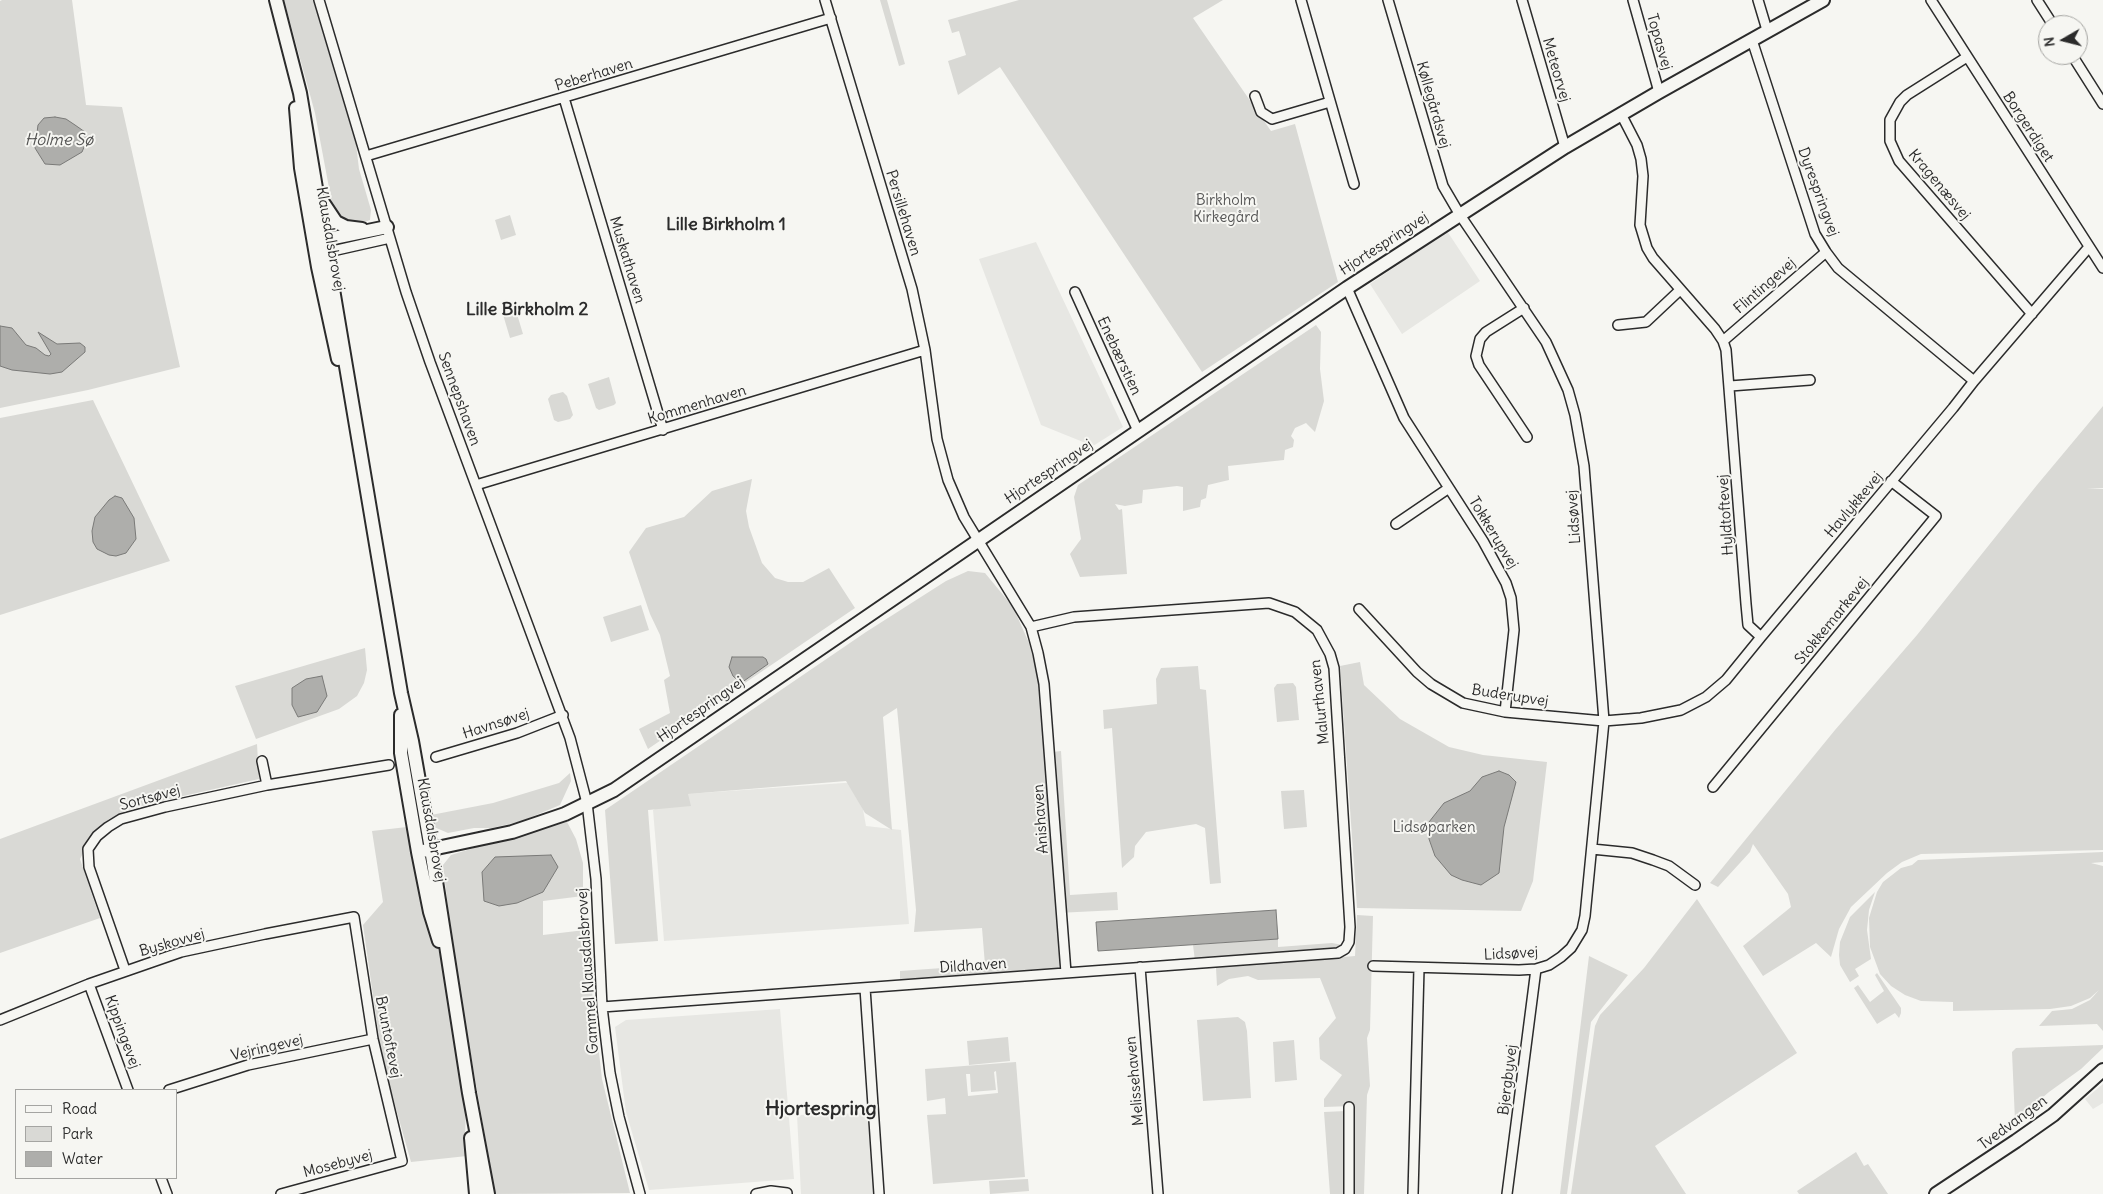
<!DOCTYPE html>
<html>
<head>
<meta charset="utf-8">
<style>
  body { margin:0 }
  #map { position:relative; width:2103px; height:1194px; overflow:hidden; background:#f6f6f2; font-family:Delius,sans-serif }
  canvas { display:block }
  .legend { position:absolute; left:15px; top:1089px; width:162px; height:90px; box-sizing:border-box; background:#f6f6f2; border:1px solid #a5a5a2; margin:0; padding:6px 9px; list-style:none; font-size:15px; color:#2b2b2b }
  .legend li { display:flex; align-items:center; gap:10px; height:25px }
  .legend b { width:25px; border:1px solid #a5a5a2 }
  .north { position:absolute; left:2038px; top:15px; width:50px; height:50px; box-sizing:border-box; background:#f6f6f2; border:1px solid #a5a5a2; border-radius:50%; rotate:262deg; font-size:14px; font-weight:700; line-height:20px; text-align:center; color:#2b2b2b }
  .north::after { content:''; display:block; margin:auto; width:18px; height:22px; background:#2b2b2b; clip-path:polygon(50% 0,100% 100%,50% 72%,0 100%) }
</style>
</head>
<body>
<div id="map">
<canvas width="2103" height="1194"></canvas>
<ul class="legend">
<li><b style="height:6px;background:#f6f6f2"></b>Road</li>
<li><b style="height:14px;background:#d9d9d5"></b>Park</li>
<li><b style="height:14px;background:#aeaeab"></b>Water</li>
</ul>
<div class="north">N</div>
</div>
<script>
const ctx = document.querySelector('canvas').getContext('2d');
ctx.lineJoin = 'round';
function fillPath(path, color) { ctx.fillStyle = color; ctx.fill(path, 'evenodd'); }
const toPath = rows => new Path2D(rows.map(r => 'M' + r).join(''));
function stroke(path, color, width, dash) { ctx.strokeStyle = color; ctx.lineWidth = width; ctx.lineCap = dash ? 'butt' : 'round'; ctx.setLineDash(dash || []); ctx.stroke(path); }
function write(font, color, halo, rows, align = 'center') {
  ctx.font = font + ' Delius,sans-serif'; ctx.lineWidth = 4; ctx.setLineDash([]); ctx.textBaseline = 'middle'; ctx.strokeStyle = halo; ctx.fillStyle = color; for (const [text, x, y, turn = 0] of rows) {
    ctx.save(); ctx.translate(x, y); ctx.rotate((+turn || 0) * Math.PI / 180); ctx.textAlign = isNaN(turn) ? turn : align; if (halo) ctx.strokeText(text, 0, 0); ctx.fillText(text, 0, 0); ctx.restore();
  }
}
const built = toPath([
  [1447,231,1480,281,1402,334,1370,284],
  [1036,242,1123,427,1093,446,1041,425,979,259],
  [858,782,866,826,901,830,909,924,664,941,653,810,686,794],
  [780,1009,794,1179,649,1190,626,1112,615,1027,626,1020],
  [2103,1084,2103,1103,2093,1109,2085,1099],
  [867,1113,875,1194,801,1194,797,1115]
]);
const green = toPath([
  [2,0,72,0,86,105,122,107,180,367,88,390,0,408,0,1],
  [284,0,313,0,356,144,359,169,371,210,370,220,357,225,340,218,333,209,315,113],
  [880,0,887,0,905,64,899,66],
  [1019,0,1223,0,1193,18,1271,131,1295,124,1338,282,1202,372,1000,67,958,95,948,61,966,55,959,31,952,33,948,20],
  [510,215,516,235,501,240,495,220],
  [514,304,523,334,510,338,501,308],
  [1316,325,1321,332,1320,369,1324,401,1315,432,1306,423,1295,428,1291,436,1294,440,1293,447,1285,450,1284,460,1228,466,1229,480,1208,485,1206,498,1201,500,1200,507,1183,511,1183,487,1177,486,1143,490,1142,503,1125,506,1115,504,1119,510,1122,509,1127,574,1080,577,1070,554,1081,539,1074,497,1078,485],
  [609,377,616,403,614,405,599,410,596,408,588,384],
  [563,392,567,396,573,415,570,419,558,422,554,420,548,399,551,395],
  [93,400,170,561,0,615,0,418],
  [2103,406,2103,488,2087,489,2103,489,2103,850,1921,854,1902,862,1887,873,1851,907,1839,929,1831,957,1816,943,1763,976,1743,946,1791,907,1788,894,1753,844,1750,852,1718,887,1710,883,1835,730,1917,635,2037,485],
  [752,479,746,511,749,527,762,563,775,578,788,582,803,582,829,568,855,608,648,749,639,729,670,713,664,680,670,676,660,635,650,614,629,552,646,528,684,517,712,491],
  [968,571,985,573,1013,607,1029,643,1041,686,1044,753,1061,751,1070,895,1117,892,1118,910,1057,913,1061,960,1058,969,900,981,900,971,985,965,982,928,914,932,916,910,897,708,883,717,892,830,865,813,846,781,688,794,691,806,648,810,658,941,615,944,605,810,866,632,946,581],
  [641,605,649,630,611,642,603,617],
  [365,648,367,670,364,683,357,696,339,709,256,739,235,686],
  [1360,662,1364,685,1400,719,1449,747,1483,755,1547,762,1533,881,1521,911,1357,908,1340,666],
  [1198,666,1200,689,1206,690,1221,883,1210,884,1205,828,1196,824,1146,832,1135,846,1134,857,1122,868,1112,728,1104,729,1103,710,1157,704,1156,679,1161,668],
  [1293,683,1296,687,1299,720,1277,722,1274,688,1277,684],
  [257,744,259,779,152,803,128,810,109,819,92,836,80,859,100,918,0,953,0,839],
  [570,773,571,781,560,805,522,821,492,828,474,828,448,833,434,827,431,815,493,803,559,783],
  [1304,790,1307,827,1284,829,1281,791],
  [566,820,576,839,583,863,583,896,543,901,543,935,585,930,602,1079,630,1193,495,1194,454,958,443,865,451,855],
  [407,827,426,911,446,974,466,1100,465,1140,467,1156,411,1162,382,1059,363,925,383,902,372,831],
  [2103,852,2103,862,2091,863,2103,866,2103,1031,2097,1024,2039,1026,2052,1011,2072,1009,2090,1000,2099,990,2090,998,2071,1006,2050,1009,1953,1011,1953,1002,1921,1001,1905,995,1891,986,1880,974,1870,947,1869,918,1877,892,1883,882,1901,868,1912,865,1918,860],
  [1875,892,1869,910,1867,930,1871,959,1855,969,1859,976,1850,982,1840,965,1839,955,1840,942,1850,917],
  [1697,899,1797,1053,1655,1146,1686,1194,1571,1194,1595,1026,1600,1015,1644,968],
  [1357,915,1373,916,1370,1030,1367,1038,1370,1086,1367,1095,1364,1194,1351,1194,1352,1106,1324,1107,1324,1099,1342,1075,1320,1059,1319,1038,1336,1018,1320,978,1258,980,1248,976,1229,979,1217,986,1216,968,1196,969,1193,945,1278,939,1278,947,1332,943,1343,945,1343,957,1355,956],
  [1589,956,1628,975,1591,1022,1567,1194,1560,1194],
  [1877,973,1901,1008,1901,1013,1899,1018,1895,1013,1877,1024,1854,988,1858,985,1870,1002,1884,991,1875,975],
  [1238,1017,1245,1022,1247,1031,1251,1098,1203,1101,1197,1020],
  [1008,1037,1010,1061,969,1065,967,1041],
  [1294,1040,1297,1080,1275,1082,1273,1042],
  [2103,1045,2103,1048,2081,1069,2049,1092,2015,1121,2012,1052,2016,1048],
  [1016,1062,1025,1177,933,1184,927,1115,946,1114,945,1098,927,1101,925,1069],
  [996,1071,998,1093,968,1096,966,1074,970,1074,971,1092,996,1090,994,1072],
  [1346,1111,1344,1194,1330,1194,1324,1112],
  [1856,1152,1864,1166,1868,1164,1888,1194,1799,1194,1797,1191],
  [1028,1179,1029,1191,990,1194,989,1181]
]);
const water = toPath([
  [55,117,66,119,75,125,85,132,87,140,82,152,60,165,45,164,35,148,38,125,44,118,55,117],
  [0,326,12,328,26,345,36,348,45,355,49,356,51,354,38,332,57,344,80,343,85,347,85,352,62,372,50,374,12,370,0,366,0,326],
  [115,496,122,498,134,518,136,539,126,553,116,556,109,555,97,549,93,542,92,531,95,517,109,500,115,496],
  [732,657,763,657,766,659,768,664,741,683,733,676,729,667,732,657],
  [322,676,327,696,317,712,298,717,292,705,292,688,306,679,322,676],
  [1499,771,1509,775,1516,782,1504,827,1499,873,1481,885,1462,880,1451,875,1435,856,1429,839,1429,822,1444,803,1470,791,1482,777,1499,771],
  [551,855,558,867,543,892,517,903,499,906,484,901,482,872,495,857,551,855],
  [1276,910,1278,939,1098,951,1096,922,1276,910]
]);
const street = toPath([
  [319,0,406,292,430,362,570,738,587,803,596,879,602,1007,610,1073,619,1117,640,1194],
  [825,0,912,289,925,350,937,439,948,480,964,517,1031,627,1038,653,1044,684,1066,973],
  [1301,0,1354,184],
  [1522,0,1565,147],
  [1633,0,1659,92],
  [1758,0,1767,30],
  [1931,0,2103,268],
  [2037,0,2053,25],
  [1752,40,1815,234,1826,252,1838,268,1974,381],
  [2072,55,2103,104],
  [1967,57,1907,95,1900,102,1890,120,1890,141,1899,161,2032,314],
  [1255,96,1261,112,1272,119,1330,102],
  [564,98,663,430],
  [1621,114,1637,145,1641,159,1643,176,1640,225,1647,248,1653,258,1715,329,1723,341,1726,350,1746,604,1748,625,1761,637],
  [366,156,831,18],
  [328,252,390,238],
  [1347,288,1404,418,1483,541,1506,583,1511,598,1514,630,1505,712],
  [1075,292,1138,431],
  [1524,308,1486,332,1480,339,1476,356,1479,365,1527,437],
  [1618,325,1646,322,1680,290],
  [1723,341,1826,252],
  [1730,386,1810,380],
  [476,485,925,350],
  [1396,524,1449,488],
  [1359,609,1417,672,1431,684,1463,703,1505,712,1604,721,1641,718,1681,710,1706,697,1726,680,1761,637,1953,408,1974,381,2089,247],
  [436,757,517,733,563,715],
  [262,761,267,785],
  [1713,787,1936,516,1891,481],
  [1592,849,1632,853,1653,860,1669,866,1695,885],
  [1373,966,1519,970,1536,969,1549,965,1561,957,1571,948,1582,930,1585,916,1604,721,1584,466,1575,415,1568,390,1546,342,1460,215,1443,186,1388,0],
  [1140,967,1158,1194],
  [125,970,89,867,88,849,97,836,108,827,121,819,165,807,267,785,389,765],
  [89,984,128,1090],
  [865,988,879,1194],
  [602,1007,1338,953,1345,949,1349,942,1350,927,1334,668,1330,654,1317,630,1295,612,1269,603,1074,617,1031,627],
  [0,1020,89,984,181,952,265,934,354,917,373,1039,402,1161,281,1194],
  [169,1090,248,1065,373,1039],
  [161,1178,167,1194],
  [756,1194,771,1191,787,1193],
  [1349,1194,1349,1107],
  [1413,1194,1419,968],
  [1507,1194,1536,969]
]);
const secondary = toPath([
  [276,0,300,93,401,693,412,741,431,849,469,1093,488,1194],
  [296,108,301,168,318,267,338,359],
  [322,201,336,222,346,227,362,229],
  [319,241,387,227],
  [401,715,401,753,418,852,430,912,439,941],
  [418,852,512,832,565,814,614,790,1347,288,1565,147,1659,92,1823,0],
  [471,1138,476,1194],
  [1936,1194,2016,1141,2053,1115,2103,1070]
]);
const streetNames = [
  ["Topasvej",1659,42,74],
  ["Meteorvej",1556,70,74],
  ["Peberhaven",594,75,-17],
  ["Køllegårdsvej",1433,105,74],
  ["Borgerdiget",2028,127,57],
  ["Kragenæsvej",1939,185,50],
  ["Dyrespringvej",1818,192,70],
  ["Persillehaven",903,213,73],
  ["Klausdalsbrovej",330,239,80],
  ["Hjortespringvej",1384,244,-33],
  ["Muskathaven",627,260,73],
  ["Flintingevej",1765,286,-41],
  ["Enebærstien",1119,356,65],
  ["Sennepshaven",459,399,70],
  ["Kommenhaven",697,405,-17],
  ["Hjortespringvej",1049,472,-34],
  ["Havlykkevej",1854,505,-50],
  ["Hyldtoftevej",1726,515,-94],
  ["Lidsøvej",1574,517,-94],
  ["Tokkerupvej",1493,533,59],
  ["Stokkemarkevej",1832,621,-51],
  ["Buderupvej",1510,696,9],
  ["Malurthaven",1320,702,-96],
  ["Hjortespringvej",701,710,-35],
  ["Havnsøvej",496,724,-18],
  ["Sortsøvej",150,798,-15],
  ["Anishaven",1041,819,-94],
  ["Klausdalsbrovej",431,830,80],
  ["Byskovvej",172,943,-16],
  ["Lidsøvej",1511,954,-3],
  ["Dildhaven",973,966,-4],
  ["Gammel Klausdalsbrovej",588,971,-94],
  ["Kippingevej",122,1032,70],
  ["Bruntoftevej",388,1037,79],
  ["Vejringevej",267,1048,-13],
  ["Bjergbyvej",1508,1080,-83],
  ["Melissehaven",1135,1081,-95],
  ["Tvedvangen",2013,1123,-36],
  ["Mosebyvej",338,1164,-15]
];
const parkNames = [
  ["Birkholm",1226,201],
  ["Kirkegård",1226,218],
  ["Lidsøparken",1434,828]
];
const waterNames = [
  ["Holme Sø",59,140]
];
const quarterNames = [
  ["Lille Birkholm 1",726,225],
  ["Lille Birkholm 2",527,310]
];
const districtNames = [
  ["Hjortespring",821,1109]
];
fillPath(built, '#e7e7e3');
fillPath(green, '#d9d9d5');
fillPath(water, '#aeaeab');
stroke(water, '#7a7a78', 1);
stroke(street, '#2b2b2b', 12);
stroke(secondary, '#2b2b2b', 16);
stroke(street, '#f6f6f2', 9);
stroke(secondary, '#f6f6f2', 12);
write('15px', '#2b2b2b', '#f6f6f2', streetNames);
write('15px', '#565656', '#f6f6f2', parkNames);
write('italic 16px', '#525251', '#f6f6f2', waterNames);
write('bold 18px', '#2b2b2b', '#f6f6f2', quarterNames);
write('bold 20px', '#2b2b2b', '#f6f6f2', districtNames);
</script>
</body>
</html>
